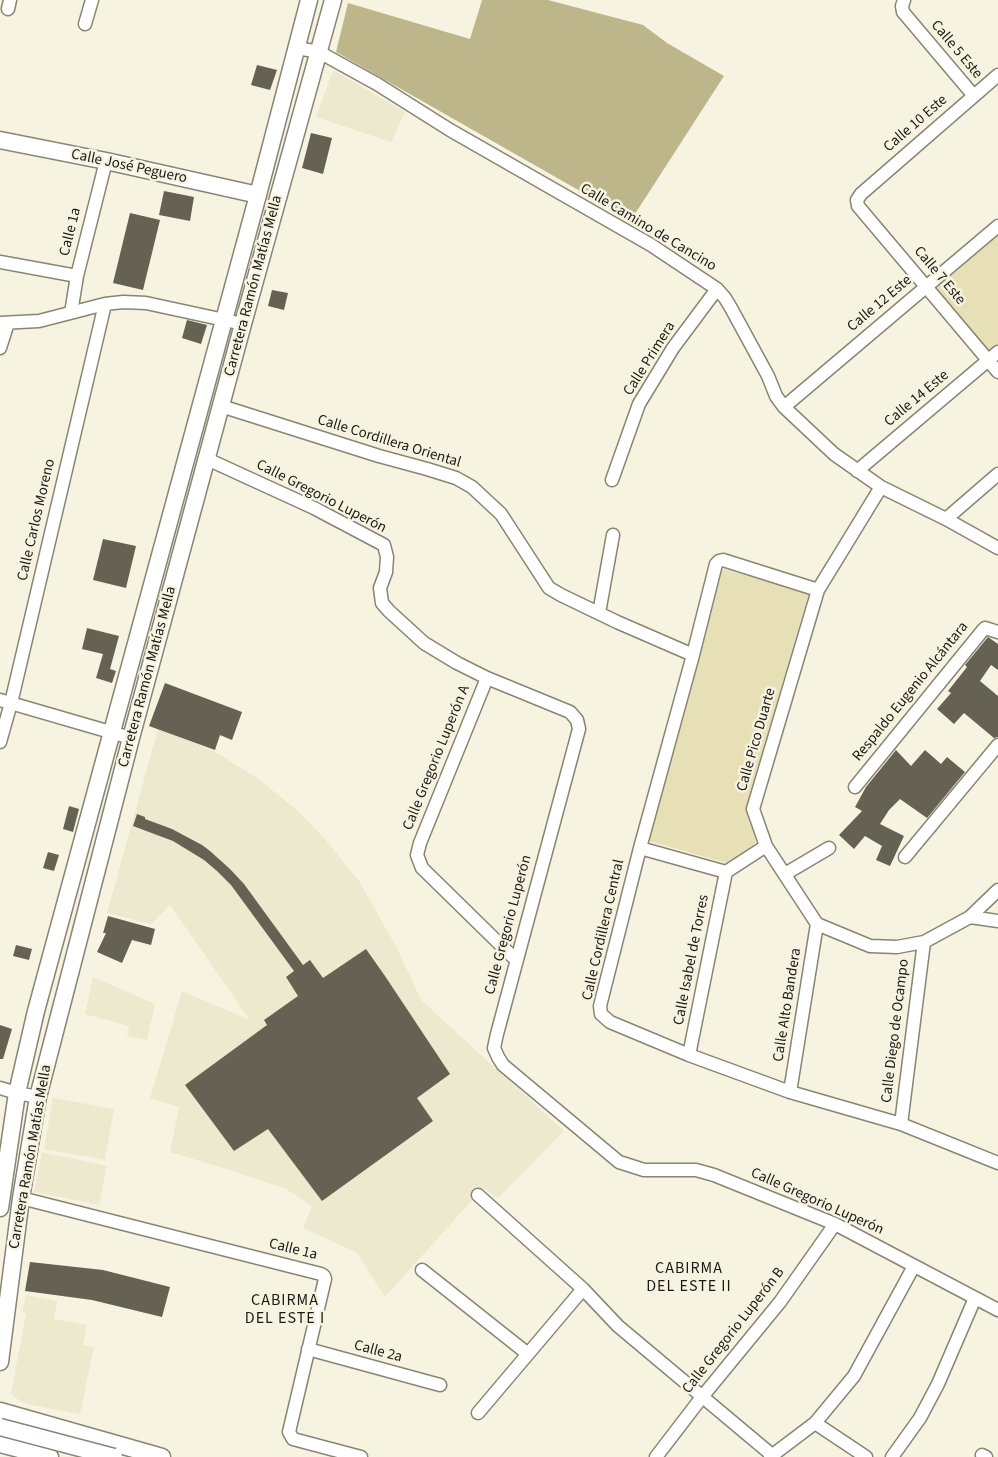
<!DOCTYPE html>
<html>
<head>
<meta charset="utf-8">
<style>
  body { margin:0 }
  canvas { display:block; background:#f6f3e1 }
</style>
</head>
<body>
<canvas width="998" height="1457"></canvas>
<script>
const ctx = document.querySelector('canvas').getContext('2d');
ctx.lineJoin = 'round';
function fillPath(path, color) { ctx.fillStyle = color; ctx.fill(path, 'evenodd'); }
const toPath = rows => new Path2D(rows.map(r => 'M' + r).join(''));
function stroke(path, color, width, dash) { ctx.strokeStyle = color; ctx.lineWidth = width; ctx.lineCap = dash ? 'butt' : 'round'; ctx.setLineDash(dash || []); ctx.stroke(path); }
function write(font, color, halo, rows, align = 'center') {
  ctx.font = font + ' "Source Sans 3",sans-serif'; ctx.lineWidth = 5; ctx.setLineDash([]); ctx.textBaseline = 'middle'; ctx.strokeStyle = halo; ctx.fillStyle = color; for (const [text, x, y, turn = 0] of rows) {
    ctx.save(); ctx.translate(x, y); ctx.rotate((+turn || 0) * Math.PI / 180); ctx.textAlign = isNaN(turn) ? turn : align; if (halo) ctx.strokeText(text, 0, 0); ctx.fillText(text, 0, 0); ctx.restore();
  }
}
const built = toPath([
  [333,70,405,112,391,142,316,117],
  [158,729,212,750,260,780,298,811,324,838,359,881,397,948,421,1000,564,1131,498,1198,483,1188,385,1297,356,1252,303,1228,312,1206,286,1189,227,1169,170,1152,179,1107,150,1098,182,991,250,1020,170,905,151,924,107,913],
  [93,977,155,1004,147,1040,127,1036,129,1026,85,1014],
  [53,1098,114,1109,105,1160,44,1149],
  [42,1152,107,1166,99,1205,34,1192],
  [26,1295,57,1301,54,1319,87,1325,83,1345,94,1347,80,1414,26,1404,14,1397,11,1393,26,1314,22,1313]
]);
const green = toPath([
  [998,233,998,346,988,354,933,288],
  [719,568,809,593,750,792,747,811,756,843,730,864,649,841]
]);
const forest = toPath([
  [482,0,548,0,643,25,667,43,724,76,631,220,336,52,348,3,470,39]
]);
const building = toPath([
  [257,65,277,70,270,90,251,85],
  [311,133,332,138,323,174,302,168],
  [164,191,194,197,190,221,159,215],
  [130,213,160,220,143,290,113,283],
  [272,290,288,293,284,310,268,306],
  [187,320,207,325,201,344,182,338],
  [103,539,136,546,126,588,93,580],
  [87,628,119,636,110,669,116,671,112,683,96,678,103,654,82,649],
  [988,637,998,644,998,670,991,665,980,681,998,696,998,737,994,738,964,713,954,724,937,709,951,693,948,691,967,667,965,665],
  [165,683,242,712,232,740,220,735,215,750,149,726],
  [896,750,911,766,925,750,941,764,947,757,965,772,927,818,900,799,889,810,880,824,904,836,890,866,876,860,882,846,865,836,854,849,839,835,862,811,855,807,866,787],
  [69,806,79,809,73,832,63,829],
  [137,814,145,817,145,819,172,829,202,845,210,851,230,869,244,884,303,965,310,960,323,978,366,949,385,976,450,1074,417,1098,433,1121,322,1201,268,1129,234,1151,185,1085,267,1025,264,1020,298,996,286,977,294,971,231,885,217,871,204,860,173,841,133,826],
  [48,852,59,855,54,871,43,868],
  [108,916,155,929,151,945,132,940,122,963,97,952,106,933,103,933],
  [16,945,32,949,29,960,13,956],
  [0,1025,12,1029,3,1059,0,1059],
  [30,1262,103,1270,170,1287,162,1317,92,1300,25,1291]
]);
const minor = toPath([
  [904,0,902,6,903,12,974,96],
  [8,9,10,0],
  [85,24,92,0],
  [297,48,319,52,377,84,450,130,651,245,717,289,725,298,731,308,768,376,776,396,784,407,834,454,881,487,946,519,998,548],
  [998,75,861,194,857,200,858,206,998,372],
  [0,262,77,276],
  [71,313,77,276,106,161],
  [0,323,39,321,105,304,123,302,146,303,243,324],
  [0,348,8,323],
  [221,406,379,456,427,469,456,478,472,487,501,514,549,588,561,595,617,622,693,655],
  [784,407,998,226],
  [207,459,314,508,384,545,387,557,386,572,380,588,382,603,389,611,424,643,457,663,487,678,570,712,577,720,579,729,497,1034,494,1048,498,1057,503,1065,619,1162,644,1170,696,1170,714,1175,835,1224,998,1310],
  [857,471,998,352],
  [612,480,639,404,673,348,717,289],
  [881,487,818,590,753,809,766,846,817,924,870,946,897,947,924,942,970,917,998,890],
  [946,519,998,474],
  [818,590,723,560,719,561,716,564,693,655,640,848,600,1006,601,1014,610,1022,689,1055,790,1092,901,1124,998,1163],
  [599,613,613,535],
  [487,678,420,843,417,855,422,868,516,960],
  [0,700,131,738],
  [0,742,11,703,105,304],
  [855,787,983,630,985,628,998,632],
  [640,848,726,872,766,846],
  [905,857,998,745],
  [785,874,829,848],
  [970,917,998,921],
  [689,1055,726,872],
  [0,1088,17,1093,38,1097],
  [790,1092,817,924],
  [901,1124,924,942],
  [478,1195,583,1289,618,1326,772,1455],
  [21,1198,321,1274,324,1276,325,1279,289,1432,293,1439,361,1457],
  [422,1270,528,1354],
  [308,1349,440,1385],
  [478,1413,583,1289],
  [815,1423,866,1457],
  [982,1455,986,1457],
  [656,1457,702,1397,780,1302,835,1224],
  [770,1457,815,1423,854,1376,914,1266],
  [892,1457,920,1418,938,1384,975,1298]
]);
const major = toPath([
  [0,140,106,161,258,195],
  [0,1208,17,1093,36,1011,258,195,309,0],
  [0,1362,21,1198,38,1097,131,738,243,324,333,0],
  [0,1411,162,1457],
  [0,1444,50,1457]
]);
const majorBridge = toPath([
  [0,1427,114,1457]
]);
const streetNames = [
  ["Calle 5 Este",956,50,50],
  ["Calle 10 Este",916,124,-41],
  ["Calle José Peguero",129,167,12],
  ["Calle Camino de Cancino",648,228,31],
  ["Calle 1a",71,232,-76],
  ["Calle 7 Este",939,276,50],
  ["Carretera Ramón Matías Mella",254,286,-75],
  ["Calle 12 Este",880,304,-40],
  ["Calle Primera",650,359,-58],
  ["Calle 14 Este",917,399,-40],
  ["Calle Cordillera Oriental",389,442,17],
  ["Calle Gregorio Luperón",321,497,27],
  ["Calle Carlos Moreno",37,520,-77],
  ["Carretera Ramón Matías Mella",148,677,-75],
  ["Respaldo Eugenio Alcántara",911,692,-51],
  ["Calle Pico Duarte",757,740,-74],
  ["Calle Gregorio Luperón A",437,758,-68],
  ["Calle Gregorio Luperón",509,925,-75],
  ["Calle Cordillera Central",604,930,-77],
  ["Calle Isabel de Torres",692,960,-79],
  ["Calle Alto Bandera",788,1005,-81],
  ["Calle Diego de Ocampo",896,1031,-83],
  ["Carretera Ramón Matías Mella",31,1157,-80],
  ["Calle Gregorio Luperón",817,1202,24],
  ["Calle 1a",293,1250,14],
  ["Calle Gregorio Luperón B",734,1331,-52],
  ["Calle 2a",378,1352,15]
];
const neighbourhoodNames = [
  ["CABIRMA",689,1269],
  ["DEL ESTE II",689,1287],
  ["CABIRMA",285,1301],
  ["DEL ESTE I",285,1319]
];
fillPath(built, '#ede9cf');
fillPath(green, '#e7e0b6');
fillPath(forest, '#bdb68b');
fillPath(building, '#656253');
stroke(minor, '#888575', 15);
stroke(major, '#888575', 19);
stroke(minor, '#fff', 12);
stroke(major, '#fff', 16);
stroke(majorBridge, '#888575', 19, []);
stroke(majorBridge, '#fff', 16);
write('15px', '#1b1a14', '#f6f3e1', streetNames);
ctx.letterSpacing = '1px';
write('16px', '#1b1a14', '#f6f3e1', neighbourhoodNames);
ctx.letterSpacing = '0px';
</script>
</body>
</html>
